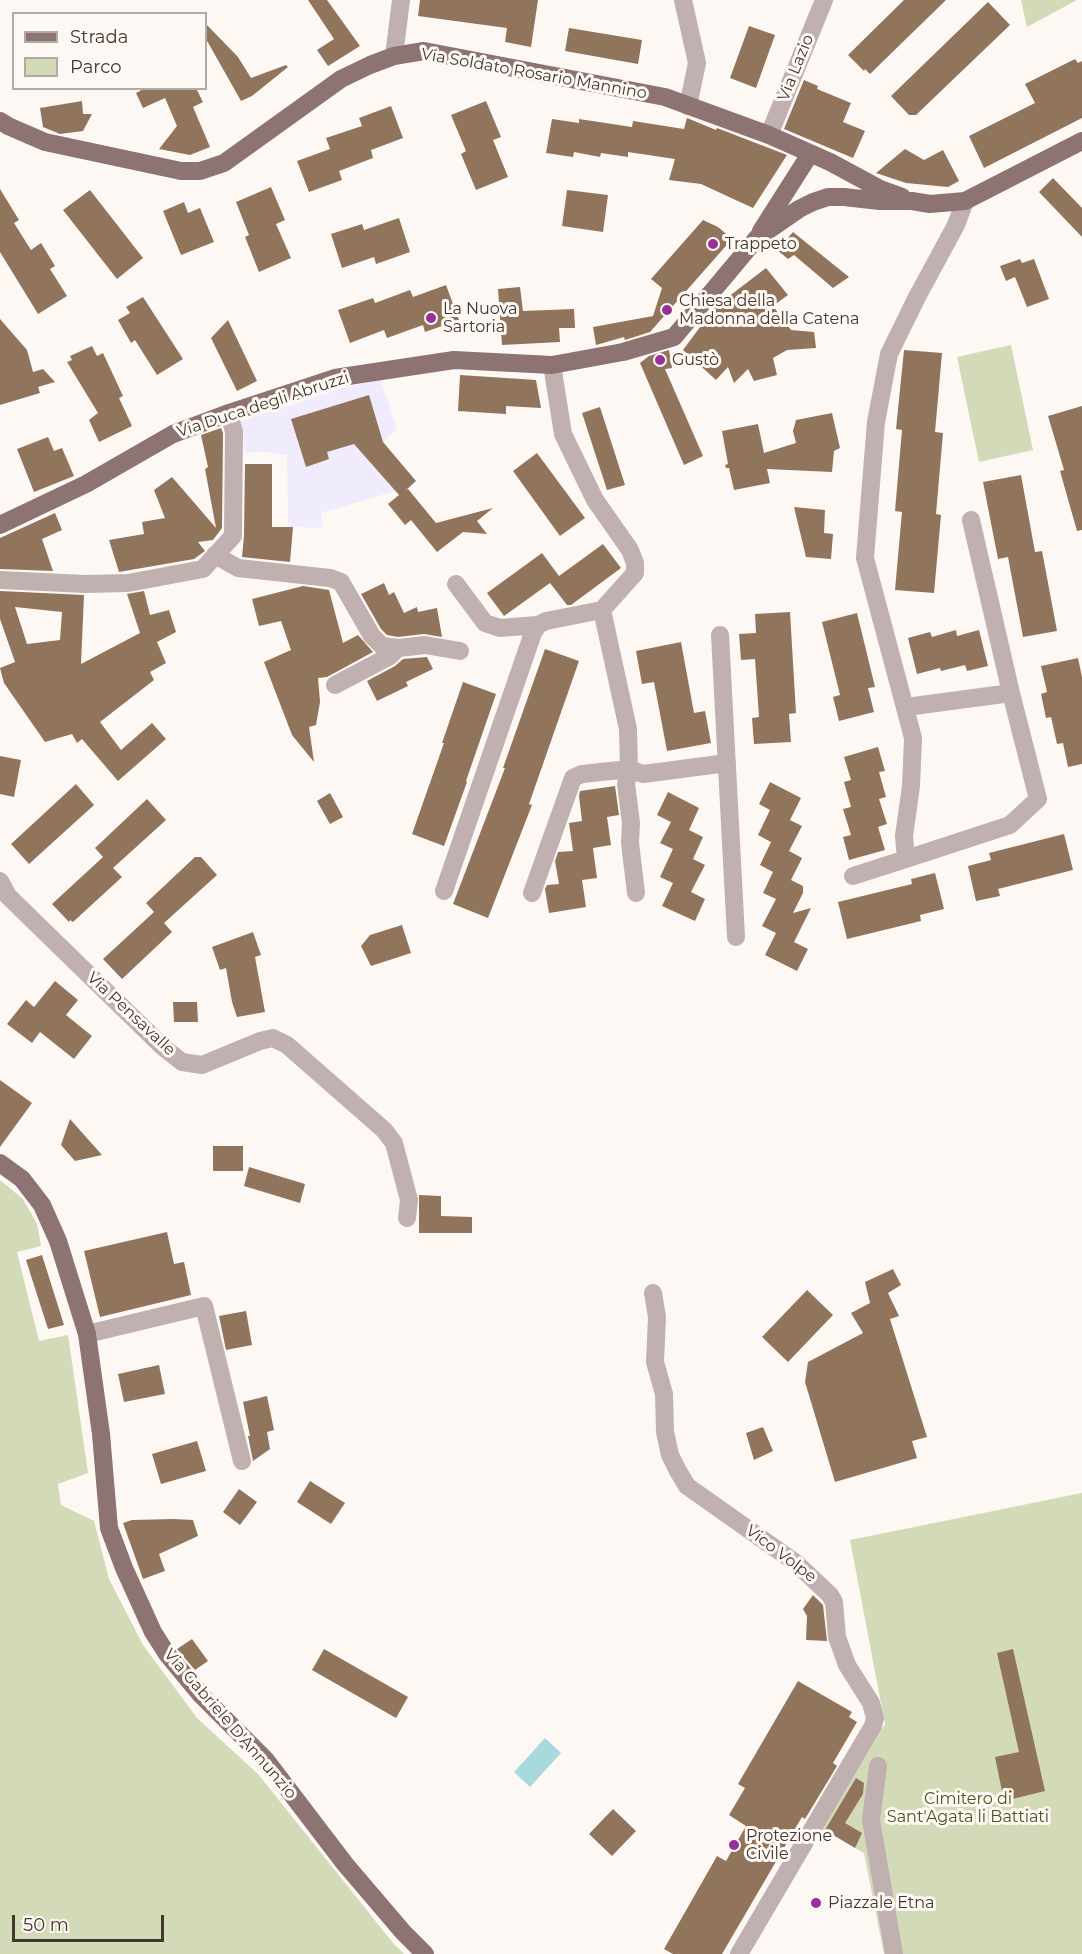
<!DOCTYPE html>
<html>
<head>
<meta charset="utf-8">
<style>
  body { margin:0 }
  #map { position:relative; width:1082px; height:1954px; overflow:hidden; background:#fef8f4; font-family:Montserrat,sans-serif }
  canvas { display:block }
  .legend { position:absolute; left:12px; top:12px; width:195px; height:78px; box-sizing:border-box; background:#fef8f4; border:2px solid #b2aba5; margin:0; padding:8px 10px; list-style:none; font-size:18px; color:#41372f }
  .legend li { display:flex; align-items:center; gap:12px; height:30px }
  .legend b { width:30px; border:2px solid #b2aba5 }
  .scale { position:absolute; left:12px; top:1915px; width:152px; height:27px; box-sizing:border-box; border:3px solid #41372f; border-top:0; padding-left:8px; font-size:18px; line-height:21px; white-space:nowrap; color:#41372f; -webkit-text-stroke:4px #fef8f4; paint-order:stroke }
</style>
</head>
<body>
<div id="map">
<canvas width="1082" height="1954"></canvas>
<ul class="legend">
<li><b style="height:8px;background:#8e7373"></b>Strada</li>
<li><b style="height:16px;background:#d2dab7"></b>Parco</li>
</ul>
<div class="scale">50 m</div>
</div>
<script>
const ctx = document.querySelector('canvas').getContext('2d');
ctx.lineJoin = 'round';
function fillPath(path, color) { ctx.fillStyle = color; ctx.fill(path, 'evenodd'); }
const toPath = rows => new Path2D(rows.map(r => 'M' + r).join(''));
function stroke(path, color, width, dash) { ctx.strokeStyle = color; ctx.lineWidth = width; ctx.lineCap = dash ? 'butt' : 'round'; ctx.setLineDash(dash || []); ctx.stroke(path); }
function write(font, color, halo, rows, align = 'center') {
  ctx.font = font + ' Montserrat,sans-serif'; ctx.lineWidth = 6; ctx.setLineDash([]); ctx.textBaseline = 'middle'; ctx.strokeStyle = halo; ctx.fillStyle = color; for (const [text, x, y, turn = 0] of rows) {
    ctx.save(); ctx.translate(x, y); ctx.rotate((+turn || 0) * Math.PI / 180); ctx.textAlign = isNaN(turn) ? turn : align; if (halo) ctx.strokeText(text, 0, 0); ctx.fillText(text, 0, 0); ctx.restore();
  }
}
const education = toPath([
  [381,380,397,429,366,457,396,491,321,513,323,528,288,527,287,455,264,452,245,453,241,421,346,387]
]);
const green = toPath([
  [1021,0,1077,0,1027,27],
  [1011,345,1033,450,979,462,957,357],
  [0,1180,23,1199,37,1224,41,1246,17,1252,39,1341,68,1335,88,1473,58,1484,61,1505,94,1521,109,1579,143,1645,197,1718,258,1774,393,1943,404,1954,0,1954],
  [1082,1493,1082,1954,884,1954,864,1853,822,1829,885,1724,850,1540]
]);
const water = toPath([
  [545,1738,561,1753,530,1787,514,1772]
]);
const building = toPath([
  [308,0,327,0,360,46,328,66,317,50,334,39],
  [420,0,538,0,531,47,505,42,507,28,418,16],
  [904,0,946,0,870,74,865,69,864,71,848,55],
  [988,2,1010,25,916,115,909,115,891,96],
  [206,24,238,57,251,78,286,65,288,67,252,96,241,101,206,39],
  [749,26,775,35,756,88,730,78],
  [569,28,642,40,638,64,565,51],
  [1075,59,1078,63,1082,61,1082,118,984,168,969,136,1035,103,1025,84],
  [804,80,818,86,817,89,851,103,843,122,865,131,853,158,784,129],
  [145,88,196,88,203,102,193,107,210,147,190,155,159,149,177,126,165,98,143,108,136,93],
  [82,101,83,114,92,114,83,131,60,134,43,127,40,108],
  [486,101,501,137,493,140,508,177,476,190,461,154,466,151,451,115],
  [391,106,403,138,371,150,373,158,339,171,342,180,309,192,297,161,330,149,326,138,362,126,359,118],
  [687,118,716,130,717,128,787,155,753,208,701,184,669,180,675,159,628,152,628,157,601,153,600,157,574,152,573,157,546,153,552,119,579,123,579,119,632,127,633,121,684,129],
  [905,149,924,160,943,150,959,181,948,187,906,183,876,173],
  [1053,178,1082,208,1082,237,1039,192],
  [271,187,285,220,276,224,291,258,259,272,245,237,249,235,236,202],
  [0,189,19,220,14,223,31,250,41,243,55,266,50,269,67,296,38,314,0,252],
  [90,190,143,258,117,279,63,210],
  [567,190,608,195,603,232,562,226],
  [184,202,188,213,200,208,214,242,181,255,163,211],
  [399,218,410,252,376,264,374,257,342,268,331,234,362,224,364,230],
  [703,220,718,227,732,239,650,332,625,340,624,337,596,345,593,327,653,316,662,288,651,279],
  [793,232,849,277,833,288,794,255,788,259,777,250],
  [1020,259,1022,263,1034,259,1049,299,1027,307,1015,277,1006,281,1000,266],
  [766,268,788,295,773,306,791,330,814,332,816,348,787,350,773,358,777,375,754,381,748,369,734,383,728,367,716,380,683,350,715,307],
  [446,285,459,320,425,332,423,325,387,338,384,330,350,343,338,310,373,298,375,303,410,290,413,297],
  [520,287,523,311,574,309,575,328,559,328,560,342,502,345,498,289],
  [143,297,183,359,157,375,135,340,131,343,118,320,130,313,126,307],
  [0,319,27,350,33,372,43,369,55,382,38,387,40,393,0,405],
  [228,320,257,381,237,391,211,338],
  [92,346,97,356,103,353,123,396,119,398,132,426,99,442,89,420,98,413,67,362,72,360,70,356],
  [669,350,672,368,665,369,703,456,684,465,640,363,649,356],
  [904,350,942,353,935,432,943,433,936,514,941,515,934,593,895,590,902,512,895,511,902,430,896,429],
  [460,375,536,380,541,408,506,406,506,414,458,411],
  [369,395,383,442,416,481,405,491,408,489,436,523,493,508,477,521,487,534,463,532,437,552,411,520,405,525,388,504,399,495,354,444,327,452,329,459,306,467,291,419],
  [1082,406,1082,530,1077,531,1060,471,1064,470,1048,416],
  [600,407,625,485,607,490,582,413],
  [832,413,840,448,834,451,832,472,767,469,770,483,734,490,729,468,726,468,725,465,728,464,722,431,758,424,764,453,796,443,793,431,796,420],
  [221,428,223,433,222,528,213,540,198,542,205,551,194,559,119,572,109,540,144,534,142,522,165,518,154,490,172,477,216,528,205,469,208,467,201,435],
  [48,437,54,451,62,448,74,476,34,492,17,449],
  [537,453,585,518,560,536,513,471],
  [245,464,272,464,272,527,293,527,290,562,242,557,244,536],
  [1021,475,1035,552,1042,551,1057,631,1023,637,1008,557,998,559,983,482],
  [794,507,825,510,824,533,833,534,831,559,806,557],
  [55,513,62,530,42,539,53,571,0,569,0,538],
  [603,544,621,568,571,605,567,605,550,583,504,616,487,593,542,553,559,576],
  [384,583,389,595,394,592,404,613,417,607,418,612,437,608,442,637,424,634,398,637,387,635,381,629,361,594],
  [303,586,329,590,343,643,358,635,373,652,327,677,318,678,320,702,316,725,309,727,314,762,292,735,264,662,291,650,281,621,259,626,252,599],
  [0,591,84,595,81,664,140,633,127,594,144,591,150,615,169,610,176,632,157,642,166,663,150,672,154,680,100,722,121,750,152,723,166,739,118,781,82,739,77,743,72,734,45,742,4,683,0,668,15,662,0,619],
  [15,607,62,612,60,640,27,644],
  [790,612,796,713,789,714,791,742,754,744,752,718,759,717,755,659,741,660,739,634,756,633,755,614],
  [857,613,875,687,868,688,874,712,839,721,833,697,840,695,822,622],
  [956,630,957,636,979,630,988,666,967,671,965,665,941,671,940,668,917,674,908,638,930,632,932,637],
  [681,642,694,713,705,711,711,743,667,751,654,682,642,684,636,651],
  [545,649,579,661,529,804,532,805,488,918,453,904,505,768,503,768],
  [427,657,433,669,406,682,408,686,377,701,367,681,395,666,403,659],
  [1078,658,1082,677,1082,764,1068,767,1063,743,1057,744,1051,717,1046,718,1041,694,1047,692,1041,666],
  [463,682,496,694,466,781,467,782,444,846,412,834,444,743,442,743],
  [878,747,885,771,879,772,886,797,879,799,887,824,878,827,885,850,849,860,843,837,851,835,843,809,851,807,844,782,851,780,844,757],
  [0,756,21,760,14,797,0,794],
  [770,782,801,798,790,820,802,826,789,851,802,858,791,880,803,886,803,893,793,913,811,908,794,942,808,949,797,971,765,955,776,933,762,926,776,899,763,893,773,872,760,865,771,842,758,835,770,810,759,804],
  [76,784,94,805,29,864,11,844],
  [615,786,619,815,607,817,611,845,593,848,597,878,582,880,586,907,549,913,545,889,547,885,559,884,555,861,558,852,573,851,569,823,582,821,579,796,580,791],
  [668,792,699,808,689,830,703,837,693,859,705,865,691,892,705,899,695,921,662,906,673,883,660,877,673,849,660,843,671,822,657,815],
  [330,793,343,817,330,824,317,801],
  [147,799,166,820,113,868,122,877,73,922,70,920,69,922,52,904,103,857,95,848],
  [1064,834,1073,870,998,889,1000,896,976,901,968,866,991,860,989,853],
  [195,857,201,857,217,875,164,923,172,932,122,979,103,959,154,912,146,903],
  [935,873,944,909,920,915,921,921,847,939,838,902,912,884,911,879],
  [402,925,411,953,371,966,361,946,370,935],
  [253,932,261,955,255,957,265,1012,237,1017,232,1002,226,968,220,970,212,947],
  [55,981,78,1000,66,1015,92,1036,74,1059,40,1032,32,1043,7,1024,26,1000,34,1007],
  [173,1002,197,1002,198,1022,174,1022],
  [0,1080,32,1103,0,1147],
  [70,1119,102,1155,75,1161,61,1145],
  [213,1146,243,1146,243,1171,213,1171],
  [249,1167,305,1184,300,1203,244,1186],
  [419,1195,441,1196,441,1216,472,1217,472,1233,419,1233],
  [167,1232,174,1264,184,1262,191,1295,100,1317,84,1251],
  [42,1255,64,1325,48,1329,26,1260],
  [893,1269,901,1285,888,1293,899,1316,890,1319,927,1437,912,1441,917,1458,835,1482,805,1382,808,1362,863,1333,851,1313,870,1303,865,1282],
  [807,1290,833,1315,788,1362,762,1337],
  [246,1311,252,1345,226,1350,219,1316],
  [159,1365,165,1394,124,1402,118,1374],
  [267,1396,274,1430,267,1432,270,1449,253,1461,248,1436,250,1436,243,1402],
  [763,1427,773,1451,754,1460,746,1433],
  [197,1441,206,1471,161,1484,152,1454],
  [310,1481,345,1503,331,1524,297,1502],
  [239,1489,257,1502,240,1525,223,1512],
  [174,1519,193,1520,198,1536,159,1554,165,1571,143,1579,123,1523,132,1520],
  [813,1595,823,1605,827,1641,806,1640,807,1616,803,1609],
  [192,1639,208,1661,195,1670,177,1649],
  [324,1649,408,1697,396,1718,312,1670],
  [1013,1649,1045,1791,1004,1801,995,1757,1019,1752,997,1653],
  [798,1681,852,1712,849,1717,857,1722,833,1763,837,1766,805,1819,802,1817,722,1954,673,1954,664,1949,717,1856,726,1861,746,1826,729,1815,745,1788,738,1784],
  [856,1778,864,1783,863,1794,845,1823,862,1833,855,1848,825,1830],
  [613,1809,636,1831,612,1856,589,1834]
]);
const minor = toPath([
  [683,0,697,63,688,106],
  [394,56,401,0],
  [769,135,824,0],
  [552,365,563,434,595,500,630,550,635,563,635,573,602,610,628,729,629,769,643,774,727,763],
  [215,555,238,568,330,578,341,582,372,636,382,646,398,648,425,645,460,651],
  [0,580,85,584,128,583,203,569,233,536,234,432,229,413],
  [456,584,485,623,500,628,538,625],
  [720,635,736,937],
  [335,685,390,656,398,648],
  [906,707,1011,693],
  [906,859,1010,825,1038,799,1011,693,971,520],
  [853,876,906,859,904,836,911,786,913,738,865,558,876,422,889,354,917,297,956,225,965,201],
  [0,881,8,896,163,1047,182,1062,202,1065,260,1041,273,1038,287,1045,384,1130,394,1143,409,1200,407,1218],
  [444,891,533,633,538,625,546,621,602,610],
  [532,893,573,778,582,774,629,769,626,784,631,823,630,843,636,893],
  [653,1293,657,1317,655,1362,664,1394,665,1432,670,1455,678,1471,687,1486,796,1563,830,1595,834,1602,837,1637,847,1665,871,1703,875,1718,873,1726,739,1954],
  [87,1334,204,1306,242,1461],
  [878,1766,871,1820,894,1954]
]);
const major = toPath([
  [0,121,8,126,45,142,181,171,200,171,224,163,341,79,370,65,394,56,424,51,665,97,769,135,830,162,880,189,902,197],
  [761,231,810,154],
  [0,525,86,484,173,434,229,413,335,378,454,360,552,365,623,352,674,337,757,238,799,209,813,202,828,197,844,197,880,201,912,201,930,204,965,201,1082,141],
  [0,1163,22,1179,42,1205,58,1241,87,1334,101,1434,109,1528,124,1568,153,1632,167,1654,201,1695,265,1759,345,1864,403,1932,425,1954]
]);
const markers = [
  [713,244,6,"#983195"],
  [667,310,6,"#983195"],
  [431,318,6,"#983195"],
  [660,360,6,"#983195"],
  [734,1845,6,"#983195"],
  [816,1903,6,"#983195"]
];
const streetNames = [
  ["Via Lazio",796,68,-68],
  ["Via Soldato Rosario Mannino",534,74,10],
  ["Via Duca degli Abruzzi",263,405,-18],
  ["Via Pensavalle",131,1014,43],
  ["Vico Volpe",781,1554,37],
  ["Via Gabriele D'Annunzio",230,1724,49]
];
const poiNames = [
  ["Trappeto",725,244],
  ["Chiesa della",679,301],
  ["Madonna della Catena",679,319],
  ["La Nuova",443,309],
  ["Sartoria",443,327],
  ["Gustò",672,360],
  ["Protezione",746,1836],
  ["Civile",746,1854],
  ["Piazzale Etna",828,1903]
];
const parkNames = [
  ["Cimitero di",968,1799],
  ["Sant'Agata li Battiati",968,1817]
];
fillPath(education, '#f0ecfe');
fillPath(green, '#d2dab7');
fillPath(water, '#a8d9df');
fillPath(building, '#91745c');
stroke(minor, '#c0b0b0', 18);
stroke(major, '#8e7373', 18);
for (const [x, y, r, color] of markers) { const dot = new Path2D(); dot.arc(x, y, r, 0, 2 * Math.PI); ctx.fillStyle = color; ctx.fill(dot); stroke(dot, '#fef8f4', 2); }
write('16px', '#41372f', '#fef8f4', streetNames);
write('16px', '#41372f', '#fef8f4', poiNames, 'left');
write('16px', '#4c551b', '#fef8f4', parkNames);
</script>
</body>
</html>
